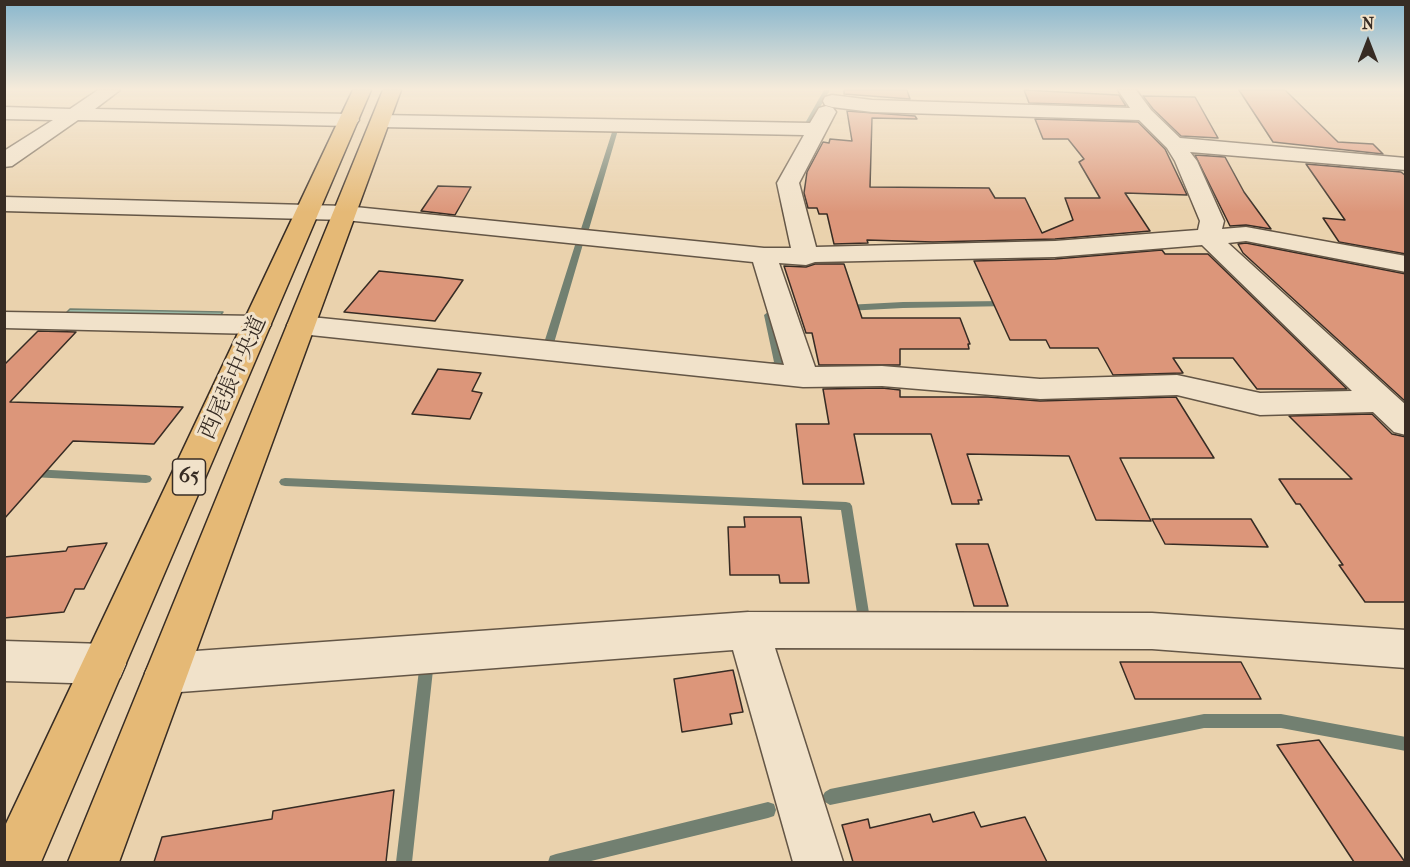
<!DOCTYPE html>
<html>
<head>
<meta charset="utf-8">
<style>
  body { margin:0 }
  #map { position:relative; width:1410px; height:867px; overflow:hidden; background:#ead2ad; font-family:"IM FELL French Canon",serif }
  canvas { display:block }
  .frame { position:absolute; inset:0; border:6px solid #372c24; pointer-events:none }
  .north { position:absolute; left:1338px; top:12px; width:60px; height:60px; -webkit-text-stroke:4px #f1e2ca; paint-order:stroke; rotate:0deg; font-size:16px; font-weight:700; line-height:24px; text-align:center; color:#372c24 }
  .north::after { content:''; display:block; margin:auto; width:21px; height:27px; background:#372c24; clip-path:polygon(50% 0,100% 100%,50% 72%,0 100%) }
</style>
</head>
<body>
<div id="map">
<canvas width="1410" height="867"></canvas>
<div class="frame"></div>
<div class="north">N</div>
</div>
<script>
const ctx = document.querySelector('canvas').getContext('2d');
ctx.lineJoin = 'round';
function fillPath(path, color) { ctx.fillStyle = color; ctx.fill(path, 'evenodd'); }
const toPath = rows => new Path2D(rows.map(r => 'M' + r).join(''));
function stroke(path, color, width, dash) { ctx.strokeStyle = color; ctx.lineWidth = width; ctx.lineCap = dash ? 'butt' : 'round'; ctx.setLineDash(dash || []); ctx.stroke(path); }
function write(font, color, halo, rows, align = 'center') {
  ctx.font = font + ' "IM FELL French Canon","Noto Serif JP",serif'; ctx.lineWidth = 6; ctx.setLineDash([]); ctx.textBaseline = 'middle'; ctx.strokeStyle = halo; ctx.fillStyle = color; for (const [text, x, y, turn = 0] of rows) {
    ctx.save(); ctx.translate(x, y); ctx.rotate((+turn || 0) * Math.PI / 180); ctx.textAlign = isNaN(turn) ? turn : align; if (halo) ctx.strokeText(text, 0, 0); ctx.fillText(text, 0, 0); ctx.restore();
  }
}
const water = toPath([
  [70,309,223,312,219,317,66,313,70,309]
]);
const stream = toPath([
  [824,90,830,90,809,126,805,126,804,125,824,90],
  [613,129,618,130,589,229,585,231,582,231,581,229,613,129],
  [576,242,582,242,583,244,554,343,552,345,546,345,544,343,576,242],
  [1007,301,1011,304,1010,306,903,308,846,311,842,308,846,305,903,302,1007,301],
  [768,312,776,313,777,315,773,318,784,363,773,369,765,369,760,366,762,364,774,362,764,315,768,312],
  [32,469,146,475,150,476,152,479,150,482,146,483,32,477,28,476,26,473,28,470,32,469],
  [285,478,846,502,850,503,852,506,869,613,868,617,863,619,858,617,857,613,841,510,285,486,281,485,279,482,281,479,285,478],
  [426,664,431,666,433,670,412,862,396,862,419,670,421,666,426,664],
  [1204,714,1281,714,1406,737,1406,751,1281,728,1204,728,830,805,825,802,822,797,825,792,830,789,1204,714],
  [768,802,774,804,776,810,774,816,768,818,587,862,548,862,550,856,556,854,768,802]
]);
const building = toPath([
  [844,90,907,90,910,99,844,94,844,90],
  [1024,90,1119,95,1126,106,1029,103,1024,90],
  [1239,90,1285,90,1338,142,1373,144,1383,154,1273,142,1239,90],
  [1143,96,1195,97,1218,138,1181,136,1153,109,1143,96],
  [847,111,915,116,917,119,872,118,870,187,989,188,995,198,1025,198,1042,233,1073,220,1065,198,1100,198,1079,162,1084,159,1068,139,1043,139,1035,119,1138,122,1165,149,1187,195,1125,193,1150,231,1055,239,933,242,867,240,868,243,834,244,827,214,819,214,817,208,808,208,804,193,807,172,823,142,829,143,830,139,852,141,847,111],
  [1195,155,1225,157,1244,192,1271,229,1246,225,1230,226,1195,155],
  [1306,164,1401,172,1406,176,1406,254,1339,242,1323,218,1345,220,1306,164],
  [438,186,471,187,455,215,421,211,438,186],
  [1246,243,1406,274,1406,402,1243,253,1238,244,1246,243],
  [1162,250,1165,254,1208,254,1347,389,1257,389,1233,358,1173,358,1183,373,1113,375,1098,348,1050,348,1046,340,1010,340,974,261,1055,259,1162,250],
  [815,264,844,264,862,318,960,318,970,344,968,344,969,349,900,349,900,365,819,365,812,333,806,333,784,266,806,267,815,264],
  [379,271,439,277,463,280,435,321,344,312,379,271],
  [38,331,76,332,10,402,183,407,154,444,73,441,4,519,4,365,38,331],
  [438,369,481,373,472,391,482,393,470,419,412,414,438,369],
  [882,388,900,390,900,397,988,397,1040,401,1176,397,1214,458,1120,458,1151,521,1096,520,1069,456,967,454,982,500,978,500,979,504,952,504,931,434,854,434,864,484,803,484,796,424,829,424,823,389,882,388],
  [1372,414,1392,434,1406,437,1406,602,1365,602,1339,565,1343,565,1300,504,1296,504,1279,479,1352,479,1289,416,1372,414],
  [744,517,801,517,809,583,780,583,779,575,730,575,728,527,745,527,744,517],
  [1152,519,1251,519,1268,547,1165,544,1152,519],
  [107,543,84,589,75,589,64,612,4,618,4,557,66,551,68,547,107,543],
  [956,544,988,544,1008,606,974,606,956,544],
  [1120,662,1241,662,1261,699,1135,699,1120,662],
  [733,670,743,712,730,714,732,724,682,732,674,679,733,670],
  [1319,740,1405,862,1354,862,1277,745,1319,740],
  [394,790,386,862,154,862,162,837,272,819,273,811,394,790],
  [974,812,981,827,1025,817,1047,862,853,862,842,825,868,819,870,828,930,814,933,822,974,812]
]);
const minor = toPath([
  [98,90,120,90,95,109,349,114,356,116,359,120,356,124,349,126,78,120,12,166,4,167,4,151,53,120,4,119,4,107,70,109,98,90],
  [1118,90,1136,90,1151,110,1180,138,1406,158,1406,170,1190,152,1197,161,1224,221,1222,229,1246,227,1406,256,1406,272,1246,241,1228,243,1406,405,1406,435,1394,432,1373,412,1260,415,1177,395,1040,399,882,386,803,387,301,334,291,331,287,325,291,319,301,316,784,365,753,262,345,220,4,211,4,197,345,206,764,248,791,248,777,183,804,135,381,127,374,125,371,121,374,117,381,115,810,123,819,108,826,106,833,108,836,112,799,183,816,247,1055,241,1198,230,1200,221,1175,161,1167,148,1139,120,872,112,832,107,825,105,823,101,825,97,832,95,872,100,1130,108,1118,90],
  [1202,245,1352,391,1260,393,1177,375,1040,379,882,366,815,367,779,263,806,265,815,262,1055,257,1202,245],
  [4,312,257,316,267,319,271,325,267,331,257,334,4,328,4,312],
  [748,612,1152,613,1406,630,1406,668,1152,649,775,648,843,862,793,862,733,650,167,693,152,687,145,673,152,659,167,653,748,612],
  [4,641,105,644,120,650,126,664,120,678,105,684,4,681,4,641]
]);
const major = toPath([
  [353,90,371,90,41,862,4,862,4,828,353,90],
  [383,90,401,90,119,862,68,862,383,90]
]);
const shields = [
  [189,477,33]
];
const shieldNames = [
  ["65",189,477]
];
const streetNames = [
  ["西尾張中央道",234,378,-66]
];
fillPath(water, '#99b8a5');
stroke(water, '#728071', 1.5);
fillPath(stream, '#728071');
fillPath(building, '#dc967a');
stroke(building, '#372c24', 1.5);
stroke(minor, '#645646', 3);
stroke(major, '#372c24', 3);
fillPath(minor, '#f1e2ca');
fillPath(major, '#e5b976');
const sky = ctx.createLinearGradient(0, 0, 0, 212);
sky.addColorStop(0, '#88b6cd');
sky.addColorStop(0.42, '#f6ebda');
sky.addColorStop(1, '#f6ebda00');
ctx.fillStyle = sky;
ctx.fillRect(0, 0, 1410, 212);
for (const [x, y, w] of shields) { const box = new Path2D(); box.roundRect(x - w / 2, y - 18, w, 36, 4.5); ctx.fillStyle = '#f1e2ca'; ctx.fill(box); stroke(box, '#372c24', 1.5); }
write('bold 21px', '#372c24', null, shieldNames);
write('22px', '#372c24', '#f1e2ca', streetNames);
</script>
</body>
</html>
